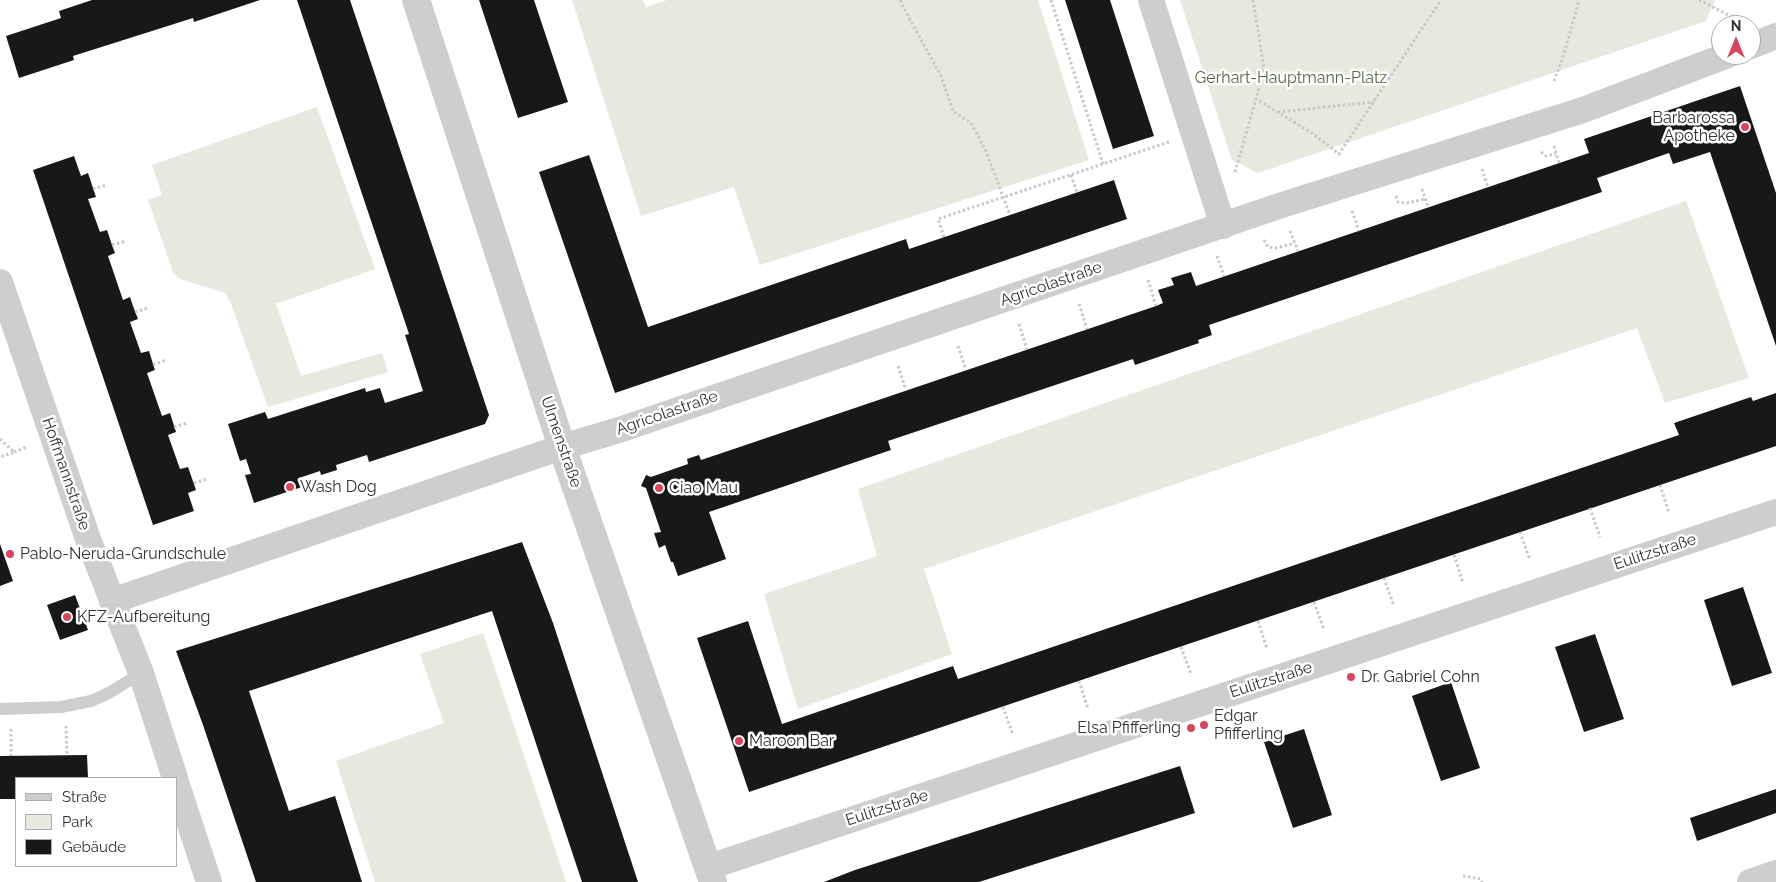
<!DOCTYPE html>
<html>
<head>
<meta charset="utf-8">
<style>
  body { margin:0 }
  #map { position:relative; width:1776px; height:882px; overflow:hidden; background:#fff; font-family:Raleway,sans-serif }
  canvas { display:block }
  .legend { position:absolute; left:15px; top:777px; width:162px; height:90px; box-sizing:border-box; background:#fff; border:1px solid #adadad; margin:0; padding:6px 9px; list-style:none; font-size:15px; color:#313131 }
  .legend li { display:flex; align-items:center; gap:10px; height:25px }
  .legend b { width:25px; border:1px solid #adadad }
  .north { position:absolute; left:1711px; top:15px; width:50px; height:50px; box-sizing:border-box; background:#fff; border:1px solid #adadad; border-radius:50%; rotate:0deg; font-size:14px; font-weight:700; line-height:20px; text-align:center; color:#313131 }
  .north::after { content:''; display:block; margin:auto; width:18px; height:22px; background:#d64660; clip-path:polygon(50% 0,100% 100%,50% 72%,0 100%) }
</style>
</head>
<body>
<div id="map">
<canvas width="1776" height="882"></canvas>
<ul class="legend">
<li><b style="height:6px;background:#cecece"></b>Straße</li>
<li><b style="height:14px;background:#e5e9de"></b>Park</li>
<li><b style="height:14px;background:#181818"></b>Gebäude</li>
</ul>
<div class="north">N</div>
</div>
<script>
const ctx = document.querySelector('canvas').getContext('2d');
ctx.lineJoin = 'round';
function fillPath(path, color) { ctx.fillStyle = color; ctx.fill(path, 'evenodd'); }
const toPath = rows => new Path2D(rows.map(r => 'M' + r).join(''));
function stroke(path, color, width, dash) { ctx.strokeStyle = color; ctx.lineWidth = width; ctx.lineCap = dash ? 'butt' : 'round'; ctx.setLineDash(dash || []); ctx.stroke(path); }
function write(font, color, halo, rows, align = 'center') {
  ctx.font = font + ' Raleway,sans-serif'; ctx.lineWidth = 5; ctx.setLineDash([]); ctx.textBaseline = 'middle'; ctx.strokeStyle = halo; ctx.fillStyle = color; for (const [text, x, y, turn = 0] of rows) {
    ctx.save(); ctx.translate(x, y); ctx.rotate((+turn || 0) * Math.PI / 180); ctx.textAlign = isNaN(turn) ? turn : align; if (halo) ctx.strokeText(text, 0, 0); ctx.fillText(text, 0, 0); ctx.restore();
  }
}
const green = toPath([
  [572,0,643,0,646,7,667,0,1038,0,1089,160,760,265,734,187,641,216],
  [1180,0,1715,0,1706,21,1258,173,1232,160],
  [317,107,375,269,276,304,301,376,382,353,388,372,268,407,231,304,225,293,178,278,173,272,148,200,162,195,152,165],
  [1686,201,1749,378,1665,403,1637,328,924,569,952,654,798,709,764,594,877,556,858,489],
  [483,633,566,882,375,882,336,761,444,723,420,654]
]);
const building = toPath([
  [92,0,260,0,194,22,193,18,73,56,74,60,19,78,6,36,61,18,59,11],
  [297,0,350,0,489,415,485,424,369,462,367,455,336,465,337,470,321,475,320,471,299,478,302,487,254,503,245,475,251,474,246,459,240,461,228,424,265,412,268,419,365,388,366,392,380,388,385,403,423,391,405,335,409,334],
  [479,0,534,0,568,102,518,118],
  [1065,0,1110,0,1154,136,1113,149],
  [1740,86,1776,193,1776,346,1710,152,1673,164,1669,153,1597,178,1602,192,1209,325,1212,335,1198,340,1199,343,1135,365,1133,359,888,441,891,450,709,512,726,559,678,576,673,562,671,562,665,545,659,548,654,533,661,532,646,488,641,486,646,475,651,477,688,464,687,459,699,455,701,460,719,454,1156,306,1163,303,1158,290,1174,285,1171,278,1191,272,1196,286,1589,153,1584,139],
  [589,155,648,327,906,239,909,249,1114,180,1127,219,615,393,539,172],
  [74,156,81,176,88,173,96,197,88,199,100,232,107,230,112,245,115,253,108,256,123,300,130,297,133,306,138,319,130,322,141,353,149,351,155,370,147,373,162,416,170,413,176,432,168,435,180,469,188,467,196,490,188,493,194,511,153,525,33,170],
  [1776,393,1776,446,749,792,697,638,748,621,782,724,953,666,958,679,1679,435,1674,423,1751,397,1753,401],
  [522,542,553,623,638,882,582,882,492,611,249,691,289,811,335,796,362,882,256,882,203,725,176,651],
  [0,544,13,581,0,586],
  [1743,587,1772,673,1732,686,1704,600],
  [75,595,88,630,60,640,47,605],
  [1595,634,1624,719,1584,732,1555,647],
  [1451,682,1480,768,1441,781,1412,696],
  [1304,729,1332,815,1293,828,1264,742],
  [87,755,88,778,16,778,16,799,0,799,0,756],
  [1180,766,1195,813,979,882,824,882,855,870],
  [1776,789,1776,813,1697,841,1690,818]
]);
const path = toPath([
  [901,0,901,3,941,76,953,111,971,123,985,149,1010,215],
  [1051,0,1103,164],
  [1253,0,1264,68,1256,99],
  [1699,0,1734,18,1741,20],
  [1554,81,1564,54,1579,0],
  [1278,112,1374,102],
  [1554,146,1559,163],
  [1541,152,1546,156,1556,154],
  [1482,169,1488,187],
  [1235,172,1256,99,1312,133,1339,154,1441,0],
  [1071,175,1077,192],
  [93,189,107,185],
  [1422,189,1428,207],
  [1396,196,1398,202,1407,203,1425,199],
  [1352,211,1359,231],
  [1290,231,1298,251],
  [944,237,938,219,1169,142],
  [1264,240,1268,247,1276,248,1295,243],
  [112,245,126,241],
  [1217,256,1224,276],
  [1148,280,1156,306],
  [1079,304,1087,329],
  [135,312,148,308],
  [1019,324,1027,349],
  [958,346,966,370],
  [153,365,166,360],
  [898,366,906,390],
  [174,427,187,423],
  [0,439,14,452,0,457],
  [14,452,27,447],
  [194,483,207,479],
  [1660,485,1669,513],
  [1590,508,1600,537],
  [1520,532,1530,560],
  [1454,555,1463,583],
  [1384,578,1394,606],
  [1314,602,1324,630],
  [1258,621,1267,649],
  [1181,647,1191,674],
  [1079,681,1088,709],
  [1003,707,1013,735],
  [66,726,67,755],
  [11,729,11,756],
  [1463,876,1481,879,1482,882]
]);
const service = toPath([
  [0,709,61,707,91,701,109,693,141,673]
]);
const minor = toPath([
  [1151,0,1223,226],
  [1751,46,1776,36],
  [0,282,88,539,141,673,175,778],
  [112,601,562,447,619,430,1282,205,1583,110,1728,55],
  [176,782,209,882],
  [709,867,1776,512],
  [1750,882,1776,873]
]);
const tertiary = toPath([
  [416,0,562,447,713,882]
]);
const markers = [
  [1745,127,5,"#d64660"],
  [290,487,5,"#d64660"],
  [659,488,5,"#d64660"],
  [10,554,5,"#d64660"],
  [67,617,5,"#d64660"],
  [1351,677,5,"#d64660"],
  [1204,725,5,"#d64660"],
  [1191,728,5,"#d64660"],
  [739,741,5,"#d64660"]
];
const parkNames = [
  ["Gerhart-Hauptmann-Platz",1291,78]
];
const poiNames = [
  ["Barbarossa",1735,118,"right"],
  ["Apotheke",1735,136,"right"],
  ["Wash Dog",300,487],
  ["Ciao Mau",669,488],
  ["Pablo-Neruda-Grundschule",20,554],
  ["KFZ-Aufbereitung",77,617],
  ["Dr. Gabriel Cohn",1361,677],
  ["Edgar",1214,716],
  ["Pfifferling",1214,734],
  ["Elsa Pfifferling",1181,728,"right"],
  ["Maroon Bar",749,741]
];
const streetNames = [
  ["Agricolastraße",1051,284,-19],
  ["Agricolastraße",667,413,-19],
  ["Ulmenstraße",561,442,71],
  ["Hoffmannstraße",66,474,71],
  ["Eulitzstraße",1655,552,-18],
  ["Eulitzstraße",1271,680,-18],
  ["Eulitzstraße",887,808,-18]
];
fillPath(green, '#e5e9de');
fillPath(building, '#181818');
stroke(path, '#c8c8c8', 3, [2.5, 2.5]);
stroke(service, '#cecece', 12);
stroke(minor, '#cecece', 26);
stroke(tertiary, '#cecece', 28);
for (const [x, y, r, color] of markers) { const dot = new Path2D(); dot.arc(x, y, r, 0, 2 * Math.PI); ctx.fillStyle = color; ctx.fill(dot); stroke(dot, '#fff', 2); }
write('16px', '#596942', '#fff', parkNames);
write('16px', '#313131', '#fff', poiNames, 'left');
write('16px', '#313131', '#fff', streetNames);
</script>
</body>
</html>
